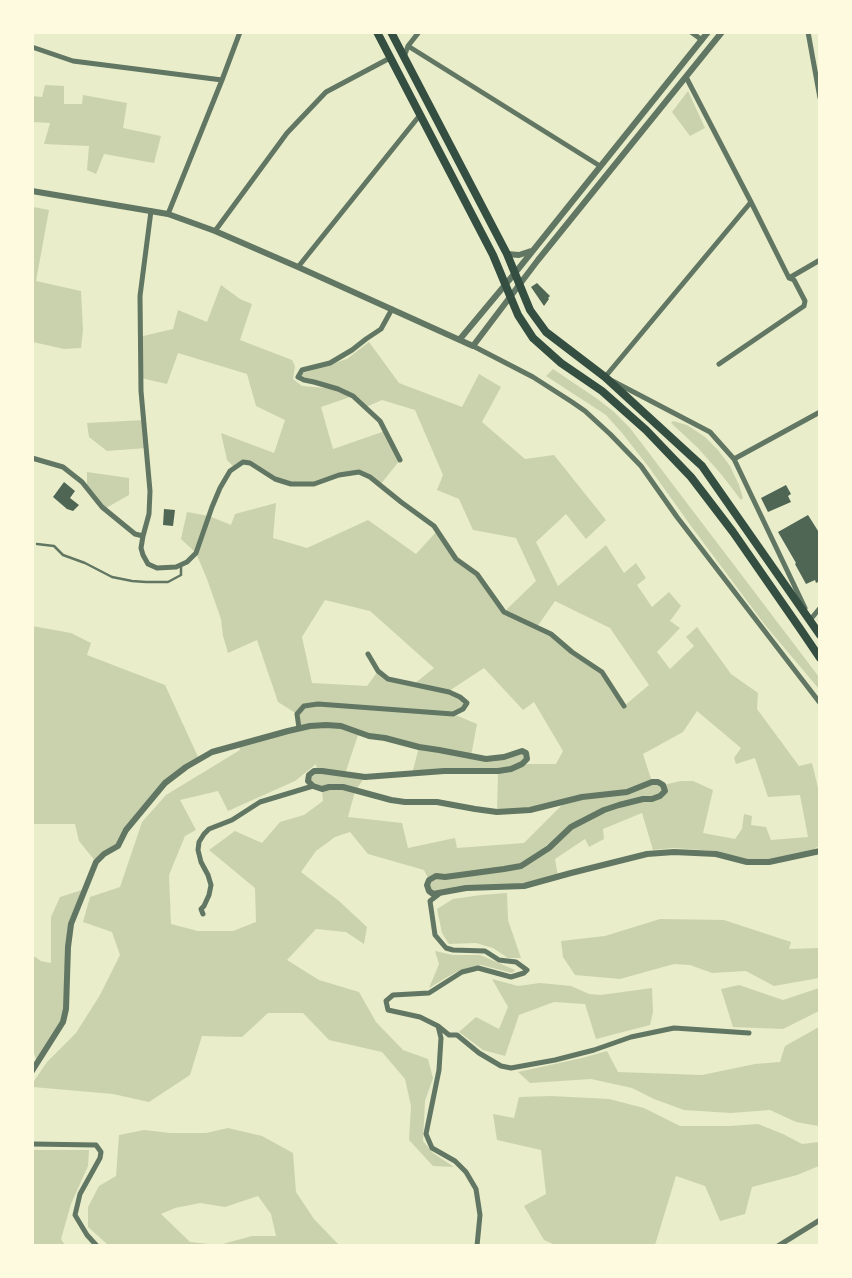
<!DOCTYPE html>
<html>
<head>
<meta charset="utf-8">
<style>
  body { margin:0 }
  #map { position:relative; width:852px; height:1278px; overflow:hidden; background:#e9edc9; font-family:Barlow,sans-serif }
  canvas { display:block }
  .frame { position:absolute; inset:0; border:34px solid #fefae0; pointer-events:none }
</style>
</head>
<body>
<div id="map">
<canvas width="852" height="1278"></canvas>
<div class="frame"></div>
</div>
<script>
const ctx = document.querySelector('canvas').getContext('2d');
ctx.lineJoin = 'round';
function fillPath(path, color) { ctx.fillStyle = color; ctx.fill(path, 'evenodd'); }
const toPath = rows => new Path2D(rows.map(r => 'M' + r).join(''));
function stroke(path, color, width, dash) { ctx.strokeStyle = color; ctx.lineWidth = width; ctx.lineCap = dash ? 'butt' : 'round'; ctx.setLineDash(dash || []); ctx.stroke(path); }
const green = toPath([
  [45,85,64,86,64,104,82,104,83,95,127,103,123,128,161,136,154,163,104,154,96,174,87,170,89,146,44,144,50,123,33,122,32,96,42,97],
  [688,91,705,128,690,136,672,112],
  [33,207,49,210,36,281,81,291,83,330,81,348,64,349,33,342],
  [221,285,240,299,252,304,240,340,292,360,295,366,293,379,302,386,336,389,305,378,300,375,303,373,347,359,369,342,399,383,462,407,479,374,501,387,482,422,525,459,554,455,606,520,586,539,566,514,536,542,558,586,606,545,624,573,636,563,646,578,637,585,652,607,669,592,681,606,670,621,680,628,657,652,670,669,694,646,686,637,697,627,731,674,758,693,757,709,799,766,812,763,819,792,819,846,814,849,770,859,746,860,716,851,673,848,653,850,642,813,603,829,604,839,589,847,585,839,555,859,558,876,543,881,439,894,429,891,429,880,424,870,368,854,350,832,335,837,316,851,301,872,339,901,367,927,364,944,346,932,316,929,287,960,319,980,359,992,376,1022,403,1050,428,1059,433,1078,425,1101,423,1141,433,1153,454,1167,433,1166,409,1140,411,1106,405,1079,382,1052,329,1040,303,1013,268,1013,242,1037,202,1036,190,1075,149,1102,113,1094,33,1087,32,1084,47,1062,76,1033,100,995,120,955,112,932,83,922,90,897,120,887,142,822,166,795,240,750,239,744,299,728,297,714,278,702,257,640,228,653,223,636,221,619,207,579,196,553,181,539,187,512,209,516,231,525,235,514,276,503,273,538,307,548,368,520,416,554,437,531,456,559,477,574,504,612,536,581,516,538,473,530,459,499,437,490,443,475,415,410,382,400,366,407,353,396,321,407,333,449,385,431,400,460,380,485,359,472,314,484,291,484,243,462,235,468,227,460,221,433,274,453,285,420,256,406,247,374,178,353,167,384,141,378,139,337,173,329,178,310,207,322],
  [325,600,370,611,434,668,414,684,388,679,378,671,367,686,312,683,302,637],
  [555,601,610,628,649,685,624,706,602,672,537,627],
  [484,668,523,710,534,702,563,751,556,764,523,764,526,753,486,759,471,756,477,724,453,714,467,703,449,691],
  [697,711,741,748,734,758,736,764,755,758,768,797,800,795,808,837,771,840,766,827,751,825,752,816,744,814,742,829,735,839,703,833,713,790,693,781,681,781,663,785,652,782,643,754,683,732],
  [359,732,419,747,412,774,498,771,497,812,565,802,524,843,457,848,455,838,408,848,402,823,348,817,355,791,365,777,345,774],
  [316,764,317,771,308,781,322,790,323,801,304,815,280,822,262,843,235,831,209,850,255,888,256,922,233,931,198,931,171,924,169,875,185,836,196,830,180,800,218,791,228,811,295,781],
  [553,369,596,398,613,411,630,428,819,677,819,689,765,625,691,526,648,466,622,433,606,415,546,376],
  [144,420,146,448,107,451,89,437,87,423],
  [673,421,687,425,705,437,718,450,730,466,739,485,743,498,741,500,721,474,697,447,671,423],
  [87,472,129,478,129,495,106,508,87,487],
  [32,626,71,633,91,643,87,655,165,685,199,759,165,783,118,846,96,862,79,841,75,824,33,824],
  [85,889,71,924,63,1022,37,1062,32,1048,32,955,41,961,51,963,51,917,60,897],
  [507,893,508,920,521,958,508,958,493,948,476,943,449,944,442,933,437,909,453,899,481,895],
  [660,919,724,920,791,942,789,949,819,948,819,978,774,986,746,971,712,973,690,965,674,964,620,979,575,975,563,957,561,941,605,936],
  [435,951,453,955,480,955,515,970,512,973,481,965,456,972,429,988,439,964],
  [492,979,518,986,540,983,571,986,589,994,601,995,652,988,653,1012,650,1025,596,1039,585,1004,554,1002,519,1015,505,1056,483,1050,459,1032,476,1017,499,1029,508,1007],
  [739,985,783,1000,819,988,819,1011,783,1029,733,1027,721,989],
  [819,1027,819,1126,796,1122,770,1110,731,1113,684,1110,654,1099,632,1088,591,1079,530,1083,518,1072,582,1058,607,1051,618,1072,702,1075,755,1064,780,1062,785,1046],
  [551,1096,609,1099,644,1108,680,1126,730,1126,758,1124,783,1134,802,1144,819,1142,819,1166,797,1175,752,1187,745,1214,720,1221,705,1186,676,1176,655,1245,555,1245,544,1240,524,1206,546,1194,541,1150,497,1140,493,1114,514,1118,519,1097],
  [228,1128,262,1136,293,1153,296,1192,314,1219,339,1245,111,1245,107,1244,88,1227,88,1207,99,1186,116,1176,119,1135,144,1130,170,1133,206,1133],
  [258,1196,271,1214,276,1236,252,1236,219,1245,190,1242,161,1214,175,1208,200,1203,225,1207],
  [33,1150,89,1150,88,1166,71,1204,61,1239,65,1245,33,1245]
]);
const building = toPath([
  [537,283,550,296,548,298,549,299,544,306,531,287],
  [64,482,75,491,70,498,79,505,73,511,67,509,53,497],
  [786,485,791,494,788,496,791,502,768,512,761,498],
  [164,509,175,510,173,526,163,525],
  [808,515,820,534,820,550,818,551,820,554,820,581,816,583,815,580,806,584,795,564,796,563,778,532]
]);
const service = toPath([
  [37,544,54,546,63,555,85,563,112,577,132,581,146,582,168,582,181,575,181,565]
]);
const minor = toPath([
  [691,32,702,40],
  [808,32,820,98],
  [408,46,600,166],
  [32,47,73,61,222,80],
  [404,57,408,46,419,32],
  [686,77,751,202,789,278,794,280,805,301,804,306,719,364],
  [751,202,605,377,710,432,734,459,805,608],
  [151,211,140,296,141,391,150,491,149,514,143,536,141,548,143,555,148,564,157,568,176,567,187,562,196,553,212,507,220,488,230,471,243,462,250,463,275,479,291,484,314,484,339,475,359,472,370,477,401,502,434,526,456,559,477,574,504,612,551,634,572,652,602,672,624,706],
  [168,214,222,80,240,32],
  [215,231,287,133,326,92,390,58],
  [298,267,420,115],
  [789,278,820,260],
  [392,309,381,329,366,339,352,350,330,363,302,370,298,377,304,380,314,382,338,389,353,396,380,421,400,460],
  [473,346,533,377,572,402,585,411,610,434,641,466,677,517,820,703],
  [32,458,63,467,82,482,102,507,135,534,143,536],
  [734,459,820,412],
  [809,618,810,620,820,608],
  [299,728,297,714,304,706,318,704,453,714,463,709,467,703,460,697,449,692,388,679,378,671,368,654],
  [439,894,430,901,435,935,446,948,453,950,485,951,499,960,516,962,527,970,524,973,511,977,478,968,462,972,429,993,393,995,386,1001,388,1010,420,1017,438,1026,449,1035,457,1035,479,1053,501,1066,511,1068,555,1060,594,1050,631,1037,674,1028,749,1033],
  [203,914,201,909,204,906,209,895,211,885,208,875,201,862,198,850,199,842,204,834,209,829,232,820,260,802,313,786],
  [438,1026,441,1038,439,1070,426,1134,432,1148,455,1161,466,1172,476,1189,480,1215,477,1246],
  [32,1144,96,1145,101,1152,100,1158,80,1194,75,1215,87,1235,97,1246],
  [778,1246,820,1220]
]);
const tertiary = toPath([
  [32,191,168,214,215,231,298,267,473,346,538,260,722,32],
  [507,254,519,255,531,251],
  [460,339,515,273,708,32],
  [32,1071,63,1022,66,1009,68,947,71,924,96,862,104,854,118,846,126,830,165,783,186,767,212,752,288,731,310,726,326,725,341,726,369,736,385,738,419,747,439,750,486,759,504,757,522,751,526,753,527,759,522,764,511,769,498,771,444,771,365,777,322,771,314,771,309,775,308,781,313,786,322,789,329,787,343,787,391,800,405,802,437,802,475,809,497,812,530,810,582,797,627,792,652,782,658,782,663,785,665,791,660,796,652,799,643,799,619,805,604,810,571,827,549,848,521,866,504,869,445,877,436,876,429,880,427,885,429,891,433,894,466,888,524,886,571,873,647,854,674,852,716,854,747,862,769,862,820,851]
]);
const primary = toPath([
  [377,32,493,255,518,315,533,338,561,363,602,391,646,430,691,477,733,532,801,630,820,658],
  [391,32,507,254,530,310,546,332,605,377,702,466,820,635]
]);
fillPath(green, '#cad2ad');
fillPath(building, '#4f6655');
stroke(service, '#617663', 2.5);
stroke(minor, '#617663', 5);
stroke(tertiary, '#617663', 6);
stroke(primary, '#344e41', 8);
</script>
</body>
</html>
